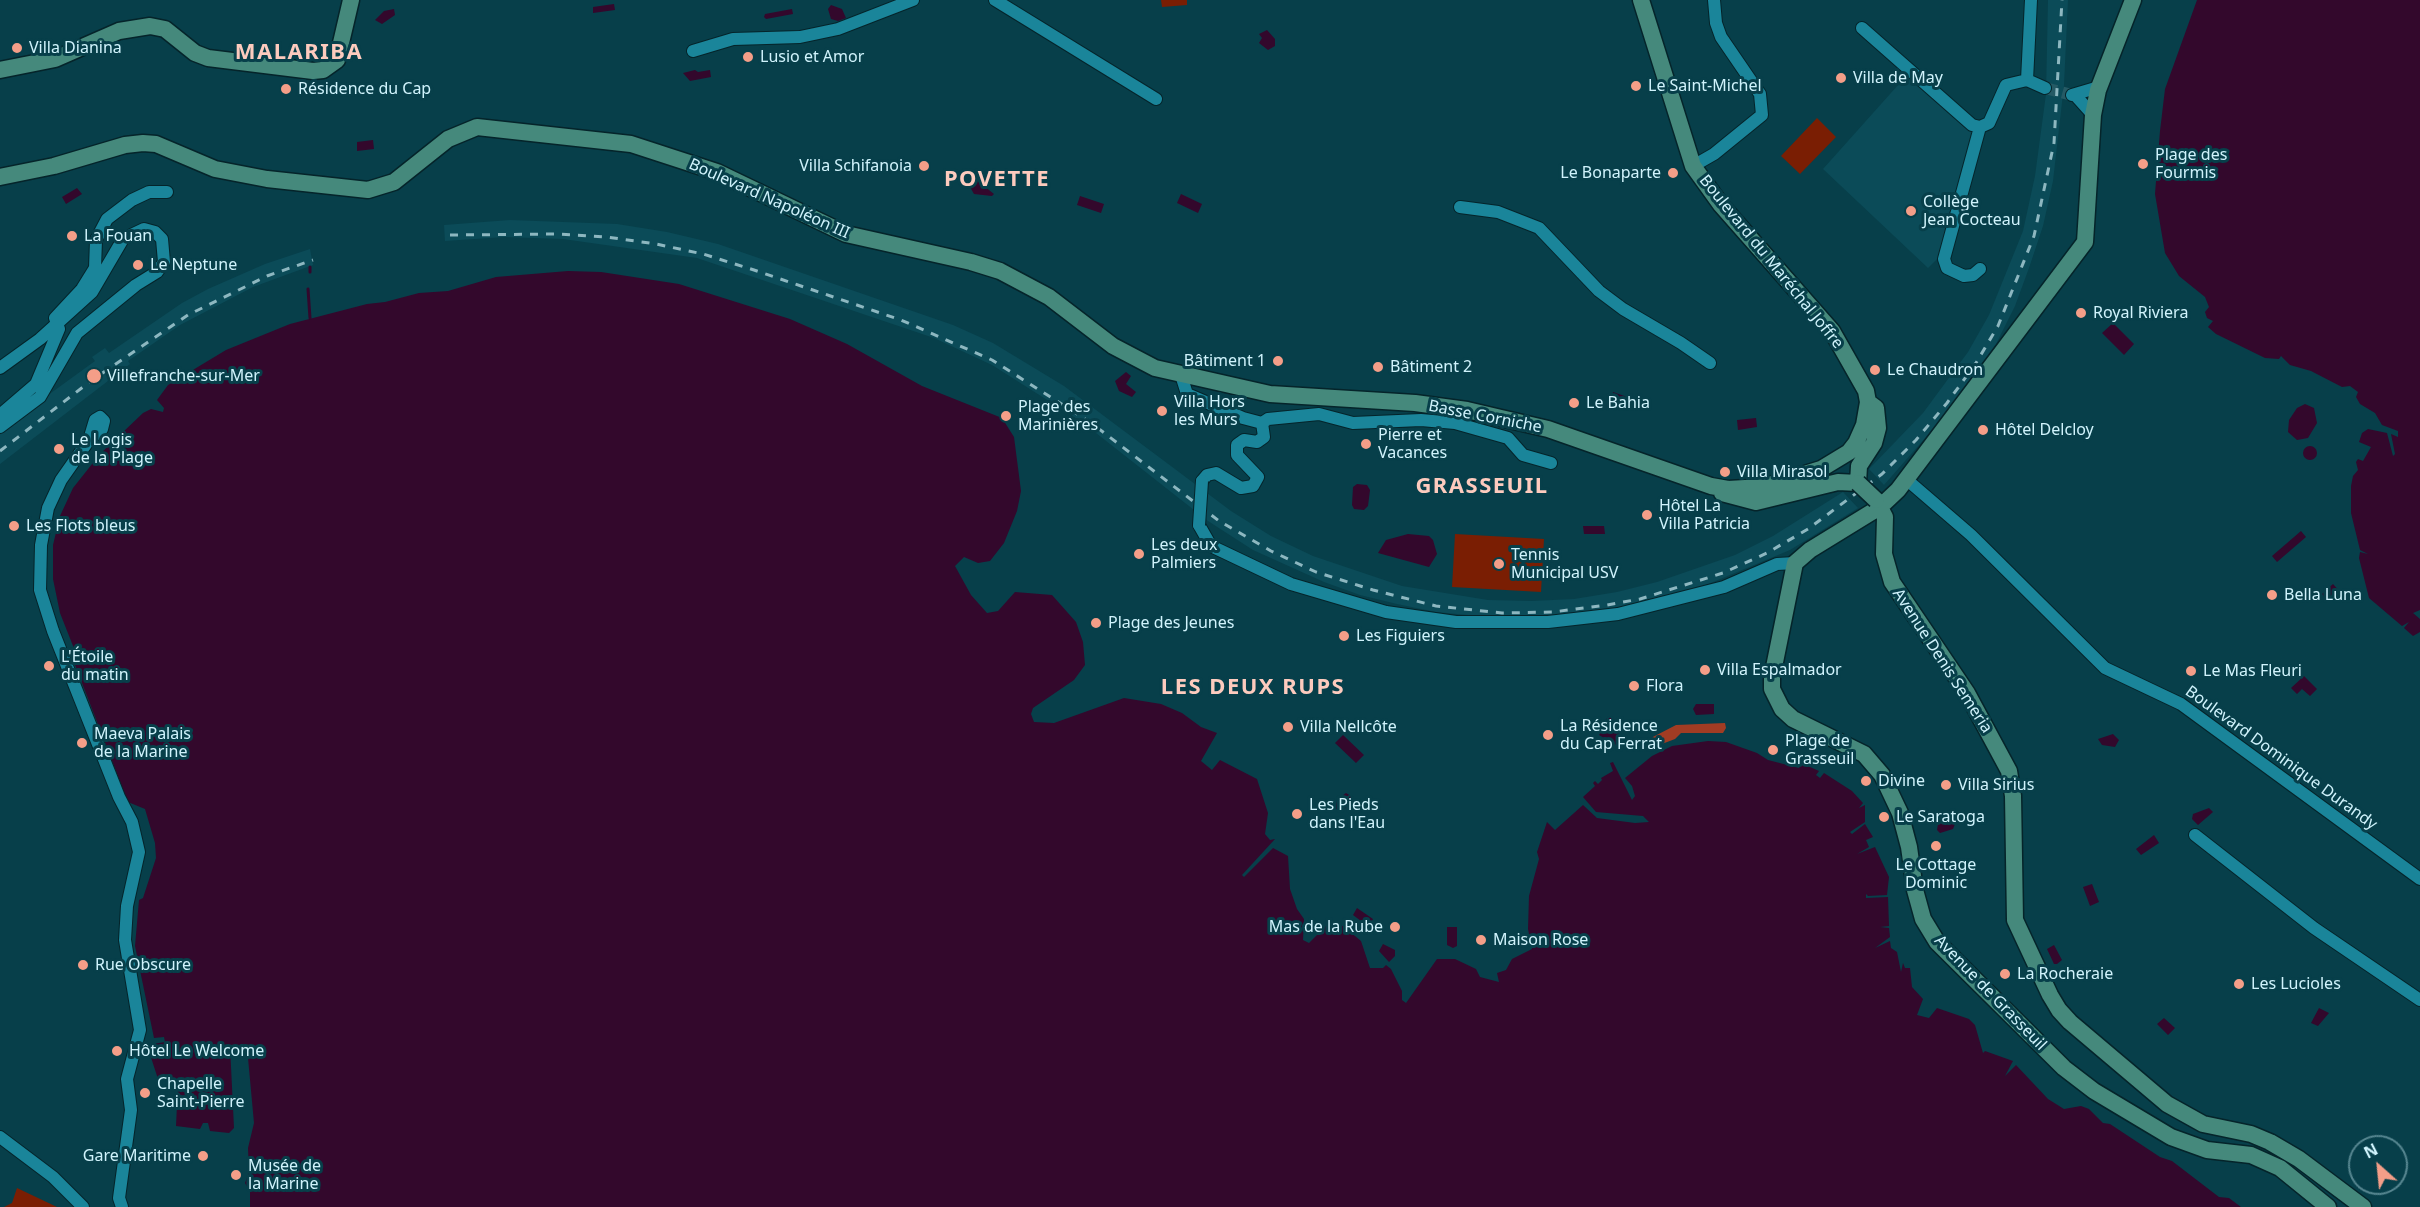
<!DOCTYPE html>
<html>
<head>
<meta charset="utf-8">
<style>
  body { margin:0 }
  #map { position:relative; width:2420px; height:1207px; overflow:hidden; background:#073f4a; font-family:"Noto Sans",sans-serif }
  canvas { display:block }
  .north { position:absolute; left:2348px; top:1135px; width:60px; height:60px; box-sizing:border-box; background:#073f4a; border:2px solid #578791; border-radius:50%; rotate:333deg; font-size:16px; font-weight:700; line-height:24px; text-align:center; color:#d0f3fc }
  .north::after { content:''; display:block; margin:auto; width:21px; height:27px; background:#f49e88; clip-path:polygon(50% 0,100% 100%,50% 72%,0 100%) }
</style>
</head>
<body>
<div id="map">
<canvas width="2420" height="1207"></canvas>
<div class="north">N</div>
</div>
<script>
const ctx = document.querySelector('canvas').getContext('2d');
ctx.lineJoin = 'round';
function fillPath(path, color) { ctx.fillStyle = color; ctx.fill(path, 'evenodd'); }
const toPath = rows => new Path2D(rows.map(r => 'M' + r).join(''));
function stroke(path, color, width, dash) { ctx.strokeStyle = color; ctx.lineWidth = width; ctx.lineCap = dash ? 'butt' : 'round'; ctx.setLineDash(dash || []); ctx.stroke(path); }
function write(font, color, halo, rows, align = 'center') {
  ctx.font = font + ' "Noto Sans",sans-serif'; ctx.lineWidth = 6; ctx.setLineDash([]); ctx.textBaseline = 'middle'; ctx.strokeStyle = halo; ctx.fillStyle = color; for (const [text, x, y, turn = 0] of rows) {
    ctx.save(); ctx.translate(x, y); ctx.rotate((+turn || 0) * Math.PI / 180); ctx.textAlign = isNaN(turn) ? turn : align; if (halo) ctx.strokeText(text, 0, 0); ctx.fillText(text, 0, 0); ctx.restore();
  }
}
const built = toPath([
  [2048,0,2068,0,2064,85,2053,181,2043,226,2029,268,2015,306,1996,344,1940,421,1884,485,1869,469,1923,413,1968,352,1989,315,2023,231,2035,176,2046,94],
  [1907,75,1976,132,1943,253,1928,268,1823,169],
  [510,220,617,224,667,232,718,244,953,325,993,343,1064,386,1231,511,1271,536,1313,556,1402,586,1488,600,1531,601,1574,599,1617,592,1657,582,1735,555,1773,536,1843,492,1858,508,1790,550,1689,592,1646,603,1554,618,1510,619,1436,612,1397,604,1360,595,1324,582,1253,550,1208,521,1082,422,992,365,934,338,697,258,563,239,504,237,445,241,444,225],
  [310,249,313,265,253,287,180,325,128,361,130,364,0,464,0,430,95,361,92,357,105,348,109,353,182,303,208,289,265,264]
]);
const green = toPath([
  [1161,0,1187,0,1187,5,1162,7],
  [1817,118,1836,137,1800,174,1781,156],
  [1455,534,1544,539,1541,592,1452,587],
  [17,1188,57,1207,4,1207,12,1203]
]);
const forest = toPath([
  [1725,723,1726,728,1723,733,1681,733,1675,739,1654,747,1649,739,1676,725]
]);
const water = toPath([
  [2197,0,2420,0,2420,610,2413,613,2420,619,2420,632,2413,636,2404,628,2409,622,2402,626,2369,598,2359,558,2360,552,2368,554,2360,550,2351,513,2351,486,2353,476,2358,470,2356,462,2358,459,2363,461,2371,447,2359,442,2362,433,2368,429,2387,433,2393,456,2395,454,2391,434,2398,437,2398,431,2382,425,2375,413,2360,404,2356,397,2358,392,2350,386,2342,387,2311,371,2290,365,2281,356,2279,359,2265,358,2216,334,2208,327,2213,321,2207,318,2205,312,2209,307,2205,297,2179,276,2165,253,2155,194,2160,131,2165,89],
  [614,4,615,10,593,13,593,7],
  [831,5,842,9,846,18,838,21,831,19,828,9],
  [394,9,395,15,382,24,375,20,384,11],
  [792,9,793,14,766,19,764,17,765,14],
  [1267,30,1275,39,1275,46,1268,50,1259,43,1262,38,1259,34],
  [695,70,698,72,710,70,711,77,690,81,683,73],
  [373,140,374,149,357,151,357,142],
  [970,175,994,194,992,196,974,194,970,187],
  [77,188,82,194,66,204,62,197],
  [1181,194,1202,204,1198,213,1177,203],
  [1080,196,1104,204,1101,213,1077,205],
  [568,271,601,272,679,284,790,319,847,344,922,386,1002,418,1014,437,1021,491,1017,511,1004,543,990,561,978,563,964,557,955,566,971,595,987,613,998,611,1015,592,1052,595,1076,622,1083,642,1085,665,1074,680,1033,708,1031,714,1034,722,1054,723,1124,698,1161,704,1182,713,1201,727,1217,733,1201,761,1212,770,1220,760,1257,779,1268,813,1265,834,1270,840,1275,839,1242,875,1244,877,1273,848,1288,856,1290,889,1297,909,1304,919,1303,940,1309,943,1329,923,1343,926,1361,941,1370,968,1383,968,1386,965,1391,969,1402,991,1402,1000,1406,1003,1437,959,1455,959,1476,969,1480,977,1499,982,1497,973,1506,970,1512,959,1532,949,1528,929,1529,896,1539,859,1537,852,1547,822,1555,830,1583,805,1597,818,1635,823,1649,822,1643,816,1596,812,1583,797,1595,786,1593,783,1595,781,1598,784,1602,780,1601,778,1613,771,1610,763,1613,762,1632,800,1635,796,1632,786,1625,778,1652,756,1672,746,1708,741,1726,742,1757,753,1768,760,1799,768,1801,763,1819,771,1816,775,1820,778,1824,773,1852,791,1863,803,1859,808,1865,805,1865,822,1850,832,1852,834,1865,824,1873,837,1866,840,1869,847,1857,854,1875,847,1889,877,1887,895,1868,896,1866,894,1866,898,1888,897,1889,926,1880,927,1889,928,1890,937,1875,948,1890,941,1891,948,1897,952,1901,972,1903,963,1905,968,1910,968,1912,987,1923,999,1917,1015,1929,1018,1937,1008,1969,1019,1975,1025,1983,1053,1985,1051,2013,1061,2005,1076,2016,1065,2048,1099,2064,1109,2081,1106,2089,1109,2103,1123,2110,1124,2160,1157,2172,1161,2219,1197,2229,1198,2241,1207,250,1207,250,1192,245,1183,249,1172,248,1148,254,1123,247,1047,243,1045,230,1046,234,1128,229,1133,210,1131,208,1123,203,1123,200,1129,176,1126,177,1105,179,1105,177,1081,168,1082,164,1078,158,1079,147,1045,165,1042,164,1037,154,1038,135,946,139,900,143,898,156,858,155,843,145,809,128,802,72,657,75,651,60,613,53,579,53,545,60,516,73,488,100,454,143,413,151,409,163,412,164,408,157,400,168,385,226,350,290,324,367,304,385,302,419,293,448,291,496,277],
  [2113,323,2134,344,2124,355,2102,333],
  [1126,372,1131,376,1126,384,1136,392,1132,397,1119,391,1115,381],
  [1613,392,1630,398,1628,405,1611,400],
  [2305,404,2314,408,2317,423,2308,438,2297,440,2288,432,2289,420,2297,408],
  [1756,418,1757,427,1738,430,1737,420],
  '2303 453a7 7 0 1 1 14 0a7 7 0 1 1-14 0Z',
  [1357,484,1367,485,1370,490,1368,506,1364,510,1354,509,1352,505,1353,487],
  [1583,526,1604,526,1605,534,1584,534],
  [2301,531,2306,537,2277,562,2272,556],
  [1408,534,1429,536,1433,540,1437,554,1429,567,1378,553,1386,540],
  [2333,584,2342,594,2333,593,2327,601,2322,594],
  [2304,676,2317,689,2310,696,2302,689,2297,694,2291,688],
  [1696,704,1714,704,1714,714,1696,715,1693,709],
  [1610,717,1617,725,1622,740,1609,749,1604,738,1599,735,1601,732,1597,724],
  [2113,734,2119,740,2115,747,2102,745,2098,739],
  [1343,735,1364,755,1356,763,1335,743],
  [1346,793,1351,796,1346,808,1336,809,1337,800],
  [2209,808,2213,812,2198,825,2192,819,2193,814],
  [1951,820,1955,824,1953,829,1940,833,1937,830,1938,824],
  [2154,835,2159,843,2141,855,2136,849],
  [2092,884,2099,902,2090,906,2083,887],
  [1357,908,1373,919,1369,927,1353,915],
  [1447,927,1457,927,1457,946,1453,948,1447,945],
  [1383,944,1395,950,1395,956,1389,962,1379,951],
  [2054,945,2062,960,2057,964,2054,964,2047,949],
  [2319,1008,2329,1013,2318,1026,2311,1023],
  [2164,1018,2175,1028,2168,1035,2157,1024]
]);
const stream = toPath([
  [310,272,310,267],
  [308,289,310,318]
]);
const streetTunnel = toPath([
  [2045,88,2072,95]
]);
const street = toPath([
  [995,0,1156,99],
  [1862,28,1972,125,1980,127],
  [693,51,733,39,800,37,838,29,913,0],
  [2027,80,2031,0],
  [2072,95,2099,87],
  [2076,96,2093,115],
  [1693,166,1714,154,1762,115,1760,94,1721,37,1716,23,1714,0],
  [1460,207,1498,212,1539,228,1599,291,1623,309,1681,343,1710,363],
  [1980,269,1973,275,1964,276,1947,268,1944,259,1980,127,1989,123,2006,85,2027,80,2045,88],
  [0,368,40,339,92,292,123,239,144,229,155,232,162,239,164,262,157,272,136,285,77,333,40,397,0,427],
  [1181,375,1187,394,1243,418,1262,423,1268,419,1319,414,1353,423,1421,420,1455,423,1508,438,1523,455,1551,463],
  [0,415,36,384,59,329,55,318,82,289,95,268,96,240,107,219,132,200,149,192,167,192],
  [89,440,95,420,100,417,104,421,102,429,89,440,61,480,48,508,41,545,40,590,53,631,119,797,132,822,139,852,127,906,125,940,140,1030,127,1079,131,1110,119,1198,122,1207],
  [1906,479,1971,535,2105,668,2181,704,2420,879],
  [1202,481,1207,475,1216,473,1241,488,1253,486,1258,477,1237,455,1237,445,1244,440,1257,442,1264,437,1262,423],
  [1199,525,1211,546,1291,584,1386,612,1456,622,1548,622,1618,614,1724,587,1777,564,1795,563],
  [2195,835,2314,928,2420,1000],
  [0,1137,53,1177,83,1207]
]);
const secondary = toPath([
  [2133,0,2098,90,2093,115,2085,242,1898,490,1880,507,1810,550,1795,563,1772,677,1772,689,1782,709,1793,719,1864,754,1882,775,1900,813,1909,847,1915,890,1923,919,1937,942,2064,1068,2094,1091,2171,1137,2207,1150,2251,1155,2280,1168,2328,1207],
  [0,70,55,59,119,31,150,26,165,29,195,53,208,58,313,71,323,70,337,60,351,0],
  [0,177,54,166,125,145,143,143,156,144,215,169,267,179,368,190,394,182,448,139,477,127,631,144,717,172,846,234,971,262,1000,271,1049,297,1113,346,1155,368,1270,394,1415,403,1467,410,1548,429,1711,486,1728,489,1763,487,1821,469,1849,452,1856,443,1864,425,1868,402,1866,391,1832,331,1721,205,1693,166,1641,0],
  [1722,493,1756,502,1838,482,1858,483,1859,466,1874,443,1878,428,1876,408,1868,402],
  [1876,500,1885,517,1884,554,1892,582,1967,693,2009,771,2013,796,2015,920,2050,995,2059,1010,2070,1022,2167,1104,2203,1124,2251,1134,2270,1142,2299,1159,2363,1207]
]);
const rail = toPath([
  [450,235,558,234,607,237,656,244,703,254,754,270,901,320,992,360,1090,422,1219,521,1271,551,1316,572,1373,590,1436,606,1502,613,1553,612,1607,605,1640,599,1723,573,1767,553,1808,529,1882,474,1916,440,1947,403,1976,363,1998,326,2034,236,2054,143,2062,0],
  [0,451,92,380,188,315,267,276,313,260]
]);
const streetBridge = toPath([
  [1199,525,1202,481]
]);
const secondaryBridge = toPath([
  [1858,483,1876,500]
]);
const markers = [
  [17,48,6,"#f49e88"],
  [748,57,6,"#f49e88"],
  [1841,78,6,"#f49e88"],
  [1636,86,6,"#f49e88"],
  [286,89,6,"#f49e88"],
  [2143,164,6,"#f49e88"],
  [924,166,6,"#f49e88"],
  [1673,173,6,"#f49e88"],
  [1911,211,6,"#f49e88"],
  [72,236,6,"#f49e88"],
  [138,265,6,"#f49e88"],
  [2081,313,6,"#f49e88"],
  [1278,361,6,"#f49e88"],
  [1378,367,6,"#f49e88"],
  [1875,370,6,"#f49e88"],
  [94,376,8,"#f49e88"],
  [1574,403,6,"#f49e88"],
  [1162,411,6,"#f49e88"],
  [1006,416,6,"#f49e88"],
  [1983,430,6,"#f49e88"],
  [1366,444,6,"#f49e88"],
  [59,449,6,"#f49e88"],
  [1725,472,6,"#f49e88"],
  [1647,515,6,"#f49e88"],
  [14,526,6,"#f49e88"],
  [1139,554,6,"#f49e88"],
  [1499,564,6,"#f49e88"],
  [2272,595,6,"#f49e88"],
  [1096,623,6,"#f49e88"],
  [1344,636,6,"#f49e88"],
  [49,666,6,"#f49e88"],
  [1705,670,6,"#f49e88"],
  [2191,671,6,"#f49e88"],
  [1634,686,6,"#f49e88"],
  [1288,727,6,"#f49e88"],
  [1548,735,6,"#f49e88"],
  [82,743,6,"#f49e88"],
  [1773,750,6,"#f49e88"],
  [1866,781,6,"#f49e88"],
  [1946,785,6,"#f49e88"],
  [1297,814,6,"#f49e88"],
  [1884,817,6,"#f49e88"],
  [1936,846,6,"#f49e88"],
  [1395,927,6,"#f49e88"],
  [1481,940,6,"#f49e88"],
  [83,965,6,"#f49e88"],
  [2005,974,6,"#f49e88"],
  [2239,984,6,"#f49e88"],
  [117,1051,6,"#f49e88"],
  [145,1093,6,"#f49e88"],
  [203,1156,6,"#f49e88"],
  [236,1175,6,"#f49e88"]
];
const poiNames = [
  ["Villa Dianina",29,48],
  ["Lusio et Amor",760,57],
  ["Villa de May",1853,78],
  ["Le Saint-Michel",1648,86],
  ["Résidence du Cap",298,89],
  ["Plage des",2155,155],
  ["Fourmis",2155,173],
  ["Villa Schifanoia",912,166,"right"],
  ["Le Bonaparte",1661,173,"right"],
  ["Collège",1923,202],
  ["Jean Cocteau",1923,220],
  ["La Fouan",84,236],
  ["Le Neptune",150,265],
  ["Royal Riviera",2093,313],
  ["Bâtiment 1",1266,361,"right"],
  ["Bâtiment 2",1390,367],
  ["Le Chaudron",1887,370],
  ["Villefranche-sur-Mer",107,376],
  ["Villa Hors",1174,402],
  ["les Murs",1174,420],
  ["Le Bahia",1586,403],
  ["Plage des",1018,407],
  ["Marinières",1018,425],
  ["Hôtel Delcloy",1995,430],
  ["Pierre et",1378,435],
  ["Vacances",1378,453],
  ["Le Logis",71,440],
  ["de la Plage",71,458],
  ["Villa Mirasol",1737,472],
  ["Hôtel La",1659,506],
  ["Villa Patricia",1659,524],
  ["Les Flots bleus",26,526],
  ["Les deux",1151,545],
  ["Palmiers",1151,563],
  ["Tennis",1511,555],
  ["Municipal USV",1511,573],
  ["Bella Luna",2284,595],
  ["Plage des Jeunes",1108,623],
  ["Les Figuiers",1356,636],
  ["L'Étoile",61,657],
  ["du matin",61,675],
  ["Villa Espalmador",1717,670],
  ["Le Mas Fleuri",2203,671],
  ["Flora",1646,686],
  ["La Résidence",1560,726],
  ["du Cap Ferrat",1560,744],
  ["Villa Nellcôte",1300,727],
  ["Maeva Palais",94,734],
  ["de la Marine",94,752],
  ["Plage de",1785,741],
  ["Grasseuil",1785,759],
  ["Divine",1878,781],
  ["Villa Sirius",1958,785],
  ["Les Pieds",1309,805],
  ["dans l'Eau",1309,823],
  ["Le Saratoga",1896,817],
  ["Le Cottage",1936,865,"center"],
  ["Dominic",1936,883,"center"],
  ["Mas de la Rube",1383,927,"right"],
  ["Maison Rose",1493,940],
  ["Rue Obscure",95,965],
  ["La Rocheraie",2017,974],
  ["Les Lucioles",2251,984],
  ["Hôtel Le Welcome",129,1051],
  ["Chapelle",157,1084],
  ["Saint-Pierre",157,1102],
  ["Gare Maritime",191,1156,"right"],
  ["Musée de",248,1166],
  ["la Marine",248,1184]
];
const streetNames = [
  ["Boulevard Napoléon III",769,199,24],
  ["Boulevard du Maréchal Joffre",1771,262,51],
  ["Basse Corniche",1485,417,11],
  ["Avenue Denis Semeria",1942,661,57],
  ["Boulevard Dominique Durandy",2281,758,36],
  ["Avenue de Grasseuil",1990,993,46]
];
const districtNames = [
  ["MALARIBA",299,53],
  ["POVETTE",997,180],
  ["GRASSEUIL",1482,487],
  ["LES DEUX RUPS",1253,688]
];
fillPath(built, '#0b4b58');
fillPath(green, '#7a1e03');
fillPath(forest, '#a13c23');
fillPath(water, '#33082c');
stroke(stream, '#33082c', 3);
stroke(streetTunnel, '#255a65', 12, [12, 6]);
stroke(street, '#05242a', 14);
stroke(secondary, '#05242a', 19);
stroke(street, '#1a859a', 12);
stroke(secondary, '#45897c', 16);
stroke(rail, '#8db7c0', 3, [8, 8]);
stroke(streetBridge, '#05242a', 14, []);
stroke(secondaryBridge, '#05242a', 19, []);
stroke(streetBridge, '#1a859a', 12);
stroke(secondaryBridge, '#45897c', 16);
for (const [x, y, r, color] of markers) { const dot = new Path2D(); dot.arc(x, y, r, 0, 2 * Math.PI); ctx.fillStyle = color; ctx.fill(dot); stroke(dot, '#073f4a', 2); }
write('16px', '#d0f3fc', '#073f4a', poiNames, 'left');
write('16px', '#d0f3fc', '#073f4a', streetNames);
ctx.letterSpacing = '1.5px';
write('bold 22px', '#fdcbbe', '#073f4a', districtNames);
ctx.letterSpacing = '0px';
</script>
</body>
</html>
